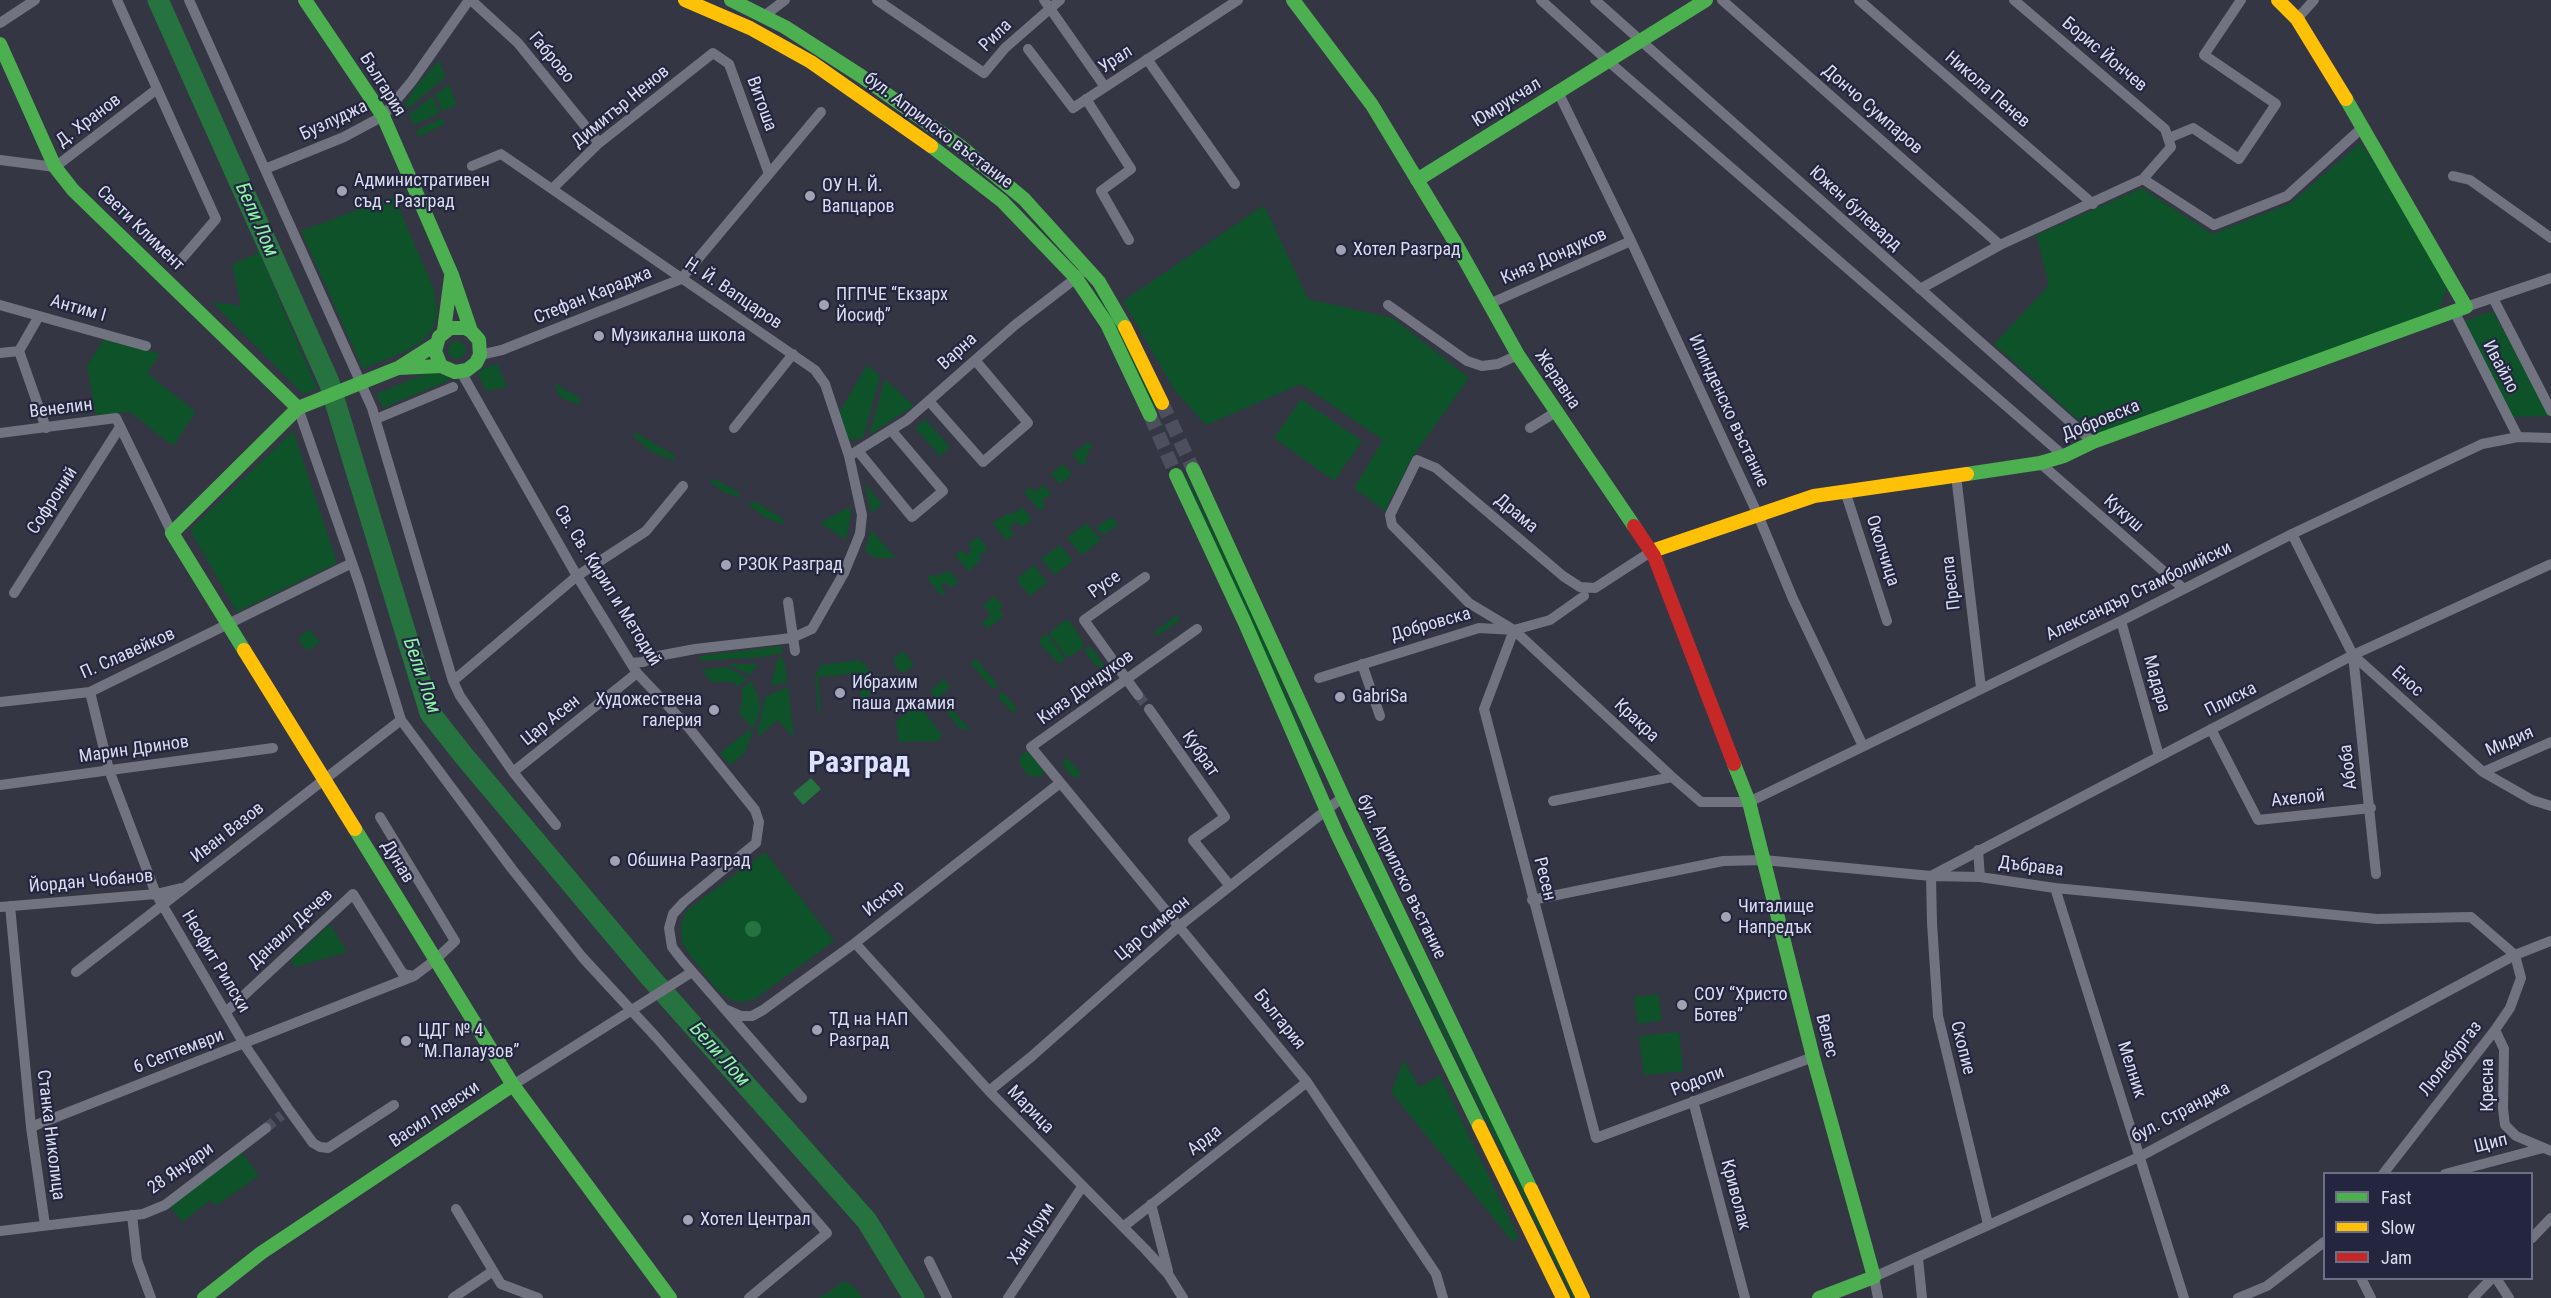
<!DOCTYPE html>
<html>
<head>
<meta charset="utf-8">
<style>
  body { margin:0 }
  #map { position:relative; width:2551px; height:1298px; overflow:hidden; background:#343644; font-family:"Roboto Condensed",sans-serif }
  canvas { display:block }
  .legend { position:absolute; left:2323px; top:1172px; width:210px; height:108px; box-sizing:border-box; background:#242640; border:2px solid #6d6f86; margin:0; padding:8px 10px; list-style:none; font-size:18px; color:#daddee }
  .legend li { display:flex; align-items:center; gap:12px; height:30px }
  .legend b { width:30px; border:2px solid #6d6f86 }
</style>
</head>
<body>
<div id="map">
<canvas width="2551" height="1298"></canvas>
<ul class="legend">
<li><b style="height:8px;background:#4caf50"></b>Fast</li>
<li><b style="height:8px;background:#ffc107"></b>Slow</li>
<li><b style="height:8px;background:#c62828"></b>Jam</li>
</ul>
</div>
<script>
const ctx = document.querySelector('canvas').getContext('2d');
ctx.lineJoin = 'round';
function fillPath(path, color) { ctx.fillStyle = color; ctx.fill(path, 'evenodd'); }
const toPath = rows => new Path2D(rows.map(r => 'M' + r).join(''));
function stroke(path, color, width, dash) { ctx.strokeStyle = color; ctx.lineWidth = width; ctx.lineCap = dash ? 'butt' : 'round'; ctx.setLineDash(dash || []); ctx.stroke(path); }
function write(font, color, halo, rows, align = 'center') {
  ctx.font = font + ' "Roboto Condensed",sans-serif'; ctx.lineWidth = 4.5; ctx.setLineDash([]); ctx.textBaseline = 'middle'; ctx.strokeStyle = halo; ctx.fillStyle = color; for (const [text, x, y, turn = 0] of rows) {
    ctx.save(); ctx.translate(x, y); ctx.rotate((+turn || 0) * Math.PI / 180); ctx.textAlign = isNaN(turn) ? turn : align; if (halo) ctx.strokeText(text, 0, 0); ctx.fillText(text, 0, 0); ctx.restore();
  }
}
const green = toPath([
  [439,60,446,77,406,110,406,103,416,86],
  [449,84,457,105,443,111,435,95],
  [432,97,440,113,414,125,409,114],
  [442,118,445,124,418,137,416,131],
  [2360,143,2395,191,2447,288,2439,310,2094,434,1994,344,2049,285,2036,235,2142,188,2212,234,2291,203],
  [394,196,434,290,437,314,433,329,422,341,406,351,363,369,301,231],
  [1264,205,1308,299,1393,318,1469,378,1413,456,1385,511,1354,488,1383,440,1301,384,1206,425,1175,391,1123,301],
  [259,252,317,389,303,394,212,302,241,306,232,265],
  [1094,290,1118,327,1157,404,1153,408,1090,292],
  [2493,311,2549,416,2513,417,2462,322],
  [105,337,160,354,147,373,196,412,173,446,130,412,96,415,87,366],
  '448 350a9 9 0 1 1 18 0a9 9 0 1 1-18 0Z',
  [497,363,507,387,486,391,478,375,481,370],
  [867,365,880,376,863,438,853,440,844,436,837,416],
  [434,372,448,377,450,380,383,408,376,394,422,375],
  [885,379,914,406,869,435],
  [554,383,579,398,581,404,571,402,559,396],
  [1301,399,1362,441,1334,481,1274,438],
  [925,419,950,447,940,456,915,428],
  [293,431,337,563,237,612,190,530],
  [633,431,674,455,675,460,668,459,650,451,635,438],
  [1088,442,1093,447,1087,452,1089,455,1084,458,1087,462,1082,466,1072,454],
  [1063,464,1072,474,1060,484,1051,474],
  [1187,477,1253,616,1321,774,1319,775,1250,618,1185,478],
  [715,479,738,492,741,498,723,492,709,481],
  [864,483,882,504,873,512,871,511],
  [1043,485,1051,494,1042,501,1046,506,1040,511,1024,492,1030,487,1035,492],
  [756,502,782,518,785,525,764,517,747,503],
  [849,507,851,515,846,540,820,523],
  [1022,507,1032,519,1022,527,1016,521,1009,528,1014,534,1007,540,992,523,1009,513,1012,515],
  [1112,517,1118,525,1103,535,1096,527],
  [1086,523,1101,540,1082,555,1067,538],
  [871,530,896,558,875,558,865,551],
  [978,537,988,549,979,556,981,559,969,572,955,555,961,550,966,555,972,550,968,544],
  [1060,545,1073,560,1055,575,1041,559],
  [1034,565,1047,582,1030,596,1016,579],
  [949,570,959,582,951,588,946,582,941,586,946,593,942,596,927,578,931,574,934,578,941,572,943,575],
  [994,596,1003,606,999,609,1004,616,987,629,982,622,991,615,983,605],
  [1177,615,1180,620,1157,636,1154,632],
  [1069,620,1084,643,1082,648,1067,658,1049,633,1064,621],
  [309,629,320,642,308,651,298,639],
  [1047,634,1064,658,1064,660,1059,664,1040,644,1040,639],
  [781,646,783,653,763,657,700,661,699,656],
  [1088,647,1092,648,1110,674,1110,677,1107,679,1098,665,1096,666,1084,650],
  [903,651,914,665,904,673,898,670,893,659],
  [783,657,788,681,771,686,777,660],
  [859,660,868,667,873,686,869,694,870,707,865,708,861,701,858,673,818,677,821,713,818,711,815,676,821,665],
  [973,660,977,660,997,684,996,688,992,688,971,664],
  [727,664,758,664,750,675],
  [726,667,747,678,738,686,732,682,711,682,702,670],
  [944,679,950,687,941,695,970,730,960,729,930,691],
  [751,681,758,696,760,710,753,729,739,713,743,695,741,689],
  [788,687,794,738,778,720,759,736,757,733,766,696],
  [1004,693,1016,707,1014,714,998,697,999,694],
  [918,704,942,735,938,741,899,742,896,721],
  [749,730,752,734,744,754,730,765,720,753],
  [1027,751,1045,772,1039,777,1029,776,1020,765,1020,756],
  [1067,757,1081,774,1077,778,1073,777,1062,764],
  [1358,850,1577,1298,1573,1298,1355,852],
  [765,852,834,941,755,999,743,1002,731,1000,718,991,687,951,682,940,681,924,687,910],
  [330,924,347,952,295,967,291,960],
  [1658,994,1662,1020,1638,1024,1634,997],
  [1679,1032,1683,1071,1644,1075,1639,1036],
  [1404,1060,1419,1087,1440,1076,1518,1237,1513,1242,1391,1092],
  [241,1152,259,1175,216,1206,211,1200,182,1222,170,1206],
  [845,1281,857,1289,862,1298,819,1298]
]);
const water = toPath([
  [811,778,821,789,803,805,793,793],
  '745 929a8 8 0 1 1 16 0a8 8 0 1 1-16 0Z'
]);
const river = toPath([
  [158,0,329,382,430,713,464,756,649,976,867,1221,914,1298]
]);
const streetTunnel = toPath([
  [1138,695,1149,709],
  [266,1128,282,1115]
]);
const secondaryTunnel = toPath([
  [1162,403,1193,469],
  [1150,415,1176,475]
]);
const street = toPath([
  [117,0,216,219,179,262],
  [189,0,372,408,453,681,460,696,513,772,556,825],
  [471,0,518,43,599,143],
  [877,0,984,73,1005,48,1060,0],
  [1044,0,1105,87],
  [1541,0,1608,61,2064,456],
  [1595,0,2093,442],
  [1722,0,2000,245],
  [1859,0,2093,204],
  [764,16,785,0],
  [2297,19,2314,0],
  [0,23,35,0],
  [1028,49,1073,108,1238,0],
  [1147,59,1235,184],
  [1558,92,1631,241,1758,515,1793,599,1863,746],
  [1086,99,1131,169,1101,191,1129,240],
  [2169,138,2193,128,2239,159,2276,104,2204,55,2241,0],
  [0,160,55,167,157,89],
  [472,166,501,154,815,370,825,384,849,456,862,515,860,534,844,573,812,629,792,638,695,649,658,656,643,662,631,663],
  [265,169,344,137,383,116,412,81,469,0],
  [2453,176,2470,180,2551,238],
  [2143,179,2214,225,2287,196,2363,127],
  [552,189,599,143,713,53,729,64,769,174],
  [1920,289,2000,245,2143,179,2171,147,2165,129,2014,0],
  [2493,298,2551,411],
  [1489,304,1631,241],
  [0,305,146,346],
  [1388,305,1467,361,1482,366,1498,364,1518,355],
  [2466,307,2551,278],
  [2454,311,2518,437],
  [39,316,19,351,46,428],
  [0,353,19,351],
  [480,355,502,350,681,279,821,112],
  [461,372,577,576,637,673,689,728,755,810,759,822,756,843,684,902,673,914,669,928,672,947,682,960,802,1098],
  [929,401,983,462,1028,423,975,360],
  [298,408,359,583,401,720,512,869,583,958,656,1037,827,1233,749,1298],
  [376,419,453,387],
  [734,428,793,354],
  [1530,428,1556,412],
  [0,433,116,418,172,533],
  [858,451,912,517,943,491,891,430],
  [849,456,907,420,1015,325,1080,275],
  [2040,463,2184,589],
  [1956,475,1981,688],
  [1845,491,1887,621],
  [2292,534,2353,655,2483,772,2532,800,2551,806],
  [1652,551,1595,588,1580,587,1563,576,1436,468,1417,460,1390,515,1392,525,1469,603,1514,630,1672,777,1701,802,1749,802,2121,621,2292,534,2482,444,2518,437,2551,438],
  [14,593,120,427],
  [788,602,795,651],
  [2121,621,2159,756],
  [1197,629,1031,747,1307,1082,1436,1274,1443,1298],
  [1514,630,1484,709,1596,1138,1813,1057],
  [2353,655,2376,874],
  [1362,664,1380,716],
  [1319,678,1479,628,1514,630,1550,620,1584,596],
  [453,681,577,576,646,531,683,486],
  [90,692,109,770,156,894,244,1044,289,1110,313,1143,320,1147,328,1148,394,1105],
  [1138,695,1084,620,1145,577],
  [0,702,90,692,352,563],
  [1149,709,1225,817,1193,840,1230,886],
  [2211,729,2258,820,2371,808],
  [513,772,637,673],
  [2483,772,2551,742],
  [0,785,273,748],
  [1553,801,1672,777],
  [1978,850,1980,877],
  [2055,888,2184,1298],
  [1532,900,1723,861,1764,860,1931,876,1980,877,2055,888,2377,919,2471,917,2515,955,2521,978,2510,1008,2495,1030,2383,1174],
  [10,906,31,1127,45,1225],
  [0,907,156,894,181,888],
  [855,943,989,1091,1145,1249,1168,1274,1183,1298],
  [76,972,401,720],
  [725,1009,741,1016,752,1016,763,1010,855,943,1060,783],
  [226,1012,353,894,403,974,413,976],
  [2495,1030,2504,1049,2503,1109,2505,1125,2516,1136,2551,1151],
  [513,1085,692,972],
  [989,1091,1031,1057,1178,927,1343,797],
  [1693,1101,1745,1298],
  [31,1127,414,976,435,960,455,941,380,817],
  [2445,1174,2543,1148],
  [1151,1204,1168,1271],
  [456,1209,501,1284,538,1298],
  [132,1215,137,1260,151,1298],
  [1988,1224,1938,1016,1932,923,1931,876,2353,655,2551,564],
  [1123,1227,1307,1082],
  [0,1231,143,1214,165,1205,266,1128],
  [2532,1238,2551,1218],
  [1918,1258,1922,1298],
  [929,1261,947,1298],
  [2361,1278,2371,1298],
  [2496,1278,2509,1298],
  [453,1298,493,1271],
  [1008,1298,1082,1187],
  [1878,1298,1874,1277,2141,1156,2515,955,2551,941],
  [2238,1298,2267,1286,2324,1242],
  [2473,1298,2492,1278]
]);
const fast = toPath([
  [305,0,383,116,452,275,471,331,479,340,480,355,476,363,467,370,455,372,441,366,435,351,439,337,450,328,465,328,471,331],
  [731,0,785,27,861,76,960,146,1024,199,1099,282,1125,327],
  [1293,0,1372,105,1456,244,1518,355,1634,526],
  [0,44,55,167,73,190,298,408],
  [931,146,1002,201,1076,278,1107,324,1150,415],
  [1417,180,1706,0],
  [444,331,451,277],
  [400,367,436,344],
  [1193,469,1343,797,1531,1189],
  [1967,474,2040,463,2064,456,2093,442,2466,307,2346,99],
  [1176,475,1245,623,1337,834,1479,1126],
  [244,650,172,533,298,408,398,368,441,366],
  [1734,764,1749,802,1813,1057,1874,1277,1819,1298],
  [355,829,513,1085,670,1298],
  [204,1298,261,1253,513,1085]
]);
const slow = toPath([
  [685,0,750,28,811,62,931,146],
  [2278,0,2297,19,2346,99],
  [1125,327,1162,403],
  [1652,551,1814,496,1967,474],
  [244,650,355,829],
  [1479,1126,1563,1298],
  [1531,1189,1583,1298]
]);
const jam = toPath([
  [1634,526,1654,556,1734,764]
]);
const markers = [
  [342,191,6,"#a0a3b2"],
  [810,196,6,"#a0a3b2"],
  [1341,250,6,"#a0a3b2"],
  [824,305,6,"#a0a3b2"],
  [599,336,6,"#a0a3b2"],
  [726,565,6,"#a0a3b2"],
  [840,693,6,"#a0a3b2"],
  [1340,697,6,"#a0a3b2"],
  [714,710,6,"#a0a3b2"],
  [615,861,6,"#a0a3b2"],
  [1726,917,6,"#a0a3b2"],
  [1682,1005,6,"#a0a3b2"],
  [817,1030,6,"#a0a3b2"],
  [406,1041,6,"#a0a3b2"],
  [688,1220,6,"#a0a3b2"]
];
const streetNames = [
  ["Рила",996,36,-45],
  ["Борис Йончев",2104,55,40],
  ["Габрово",551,58,50],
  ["Урал",1116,60,-33],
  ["България",382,85,58],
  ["Никола Пенев",1987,90,41],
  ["Юмрукчал",1507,103,-32],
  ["Витоша",761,104,70],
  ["Димитър Ненов",621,107,-39],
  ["Дончо Сумпаров",1872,110,41],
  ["Д. Хранов",89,121,-37],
  ["Бузлуджа",334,121,-25],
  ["бул. Априлско въстание",938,131,37],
  ["Южен булевард",1855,209,42],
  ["Свети Климент",140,229,44],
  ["Княз Дондуков",1554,257,-24],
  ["Н. Й. Вапцаров",733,294,34],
  ["Стефан Караджа",593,296,-22],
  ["Антим I",78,309,16],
  ["Варна",958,352,-42],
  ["Ивайло",2500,367,62],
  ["Жеравна",1557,380,56],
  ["Венелин",61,409,-7],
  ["Илинденско въстание",1728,411,65],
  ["Добровска",2101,421,-22],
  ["Софроний",53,501,-57],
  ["Драма",1516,514,40],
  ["Кукуш",2123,514,41],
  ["Околчица",1882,551,72],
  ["Преспа",1952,583,-97],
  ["Русе",1105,585,-35],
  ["Св. Св. Кирил и Методий",607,586,58],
  ["Александър Стамболийски",2139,592,-26],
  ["Добровска",1431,625,-16],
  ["П. Славейков",128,654,-24],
  ["Енос",2407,682,42],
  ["Мадара",2156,684,74],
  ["Княз Дондуков",1086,688,-36],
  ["Плиска",2231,700,-27],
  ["Цар Асен",551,721,-39],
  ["Кракра",1636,721,43],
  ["Мидия",2510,742,-24],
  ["Марин Дринов",134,750,-8],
  ["Кубрат",1200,754,55],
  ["Абоба",2349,767,-97],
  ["Ахелой",2298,799,-6],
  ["Иван Вазов",228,833,-38],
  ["Дунав",397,862,59],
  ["Дъбрава",2031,867,7],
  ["бул. Априлско въстание",1401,877,64],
  ["Ресен",1544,879,76],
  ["Йордан Чобанов",91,882,-5],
  ["Искър",884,899,-38],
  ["Данаил Дечев",291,929,-43],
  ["Цар Симеон",1153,929,-40],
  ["Неофит Рилски",215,962,59],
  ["България",1279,1020,51],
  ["Велес",1826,1036,76],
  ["Скопие",1962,1048,76],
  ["6 Септември",179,1052,-21],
  ["Люлебургаз",2451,1059,-52],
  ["Мелник",2131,1070,72],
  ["Родопи",1698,1082,-21],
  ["Кресна",2488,1085,-90],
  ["Марица",1030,1110,46],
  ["бул. Странджа",2181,1113,-28],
  ["Васил Левски",435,1115,-34],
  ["Станка Николица",50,1135,83],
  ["Арда",1205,1141,-38],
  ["Щип",2491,1144,-14],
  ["28 Януари",181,1169,-35],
  ["Криволак",1735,1195,75],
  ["Хан Крум",1032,1234,-57]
];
const poiNames = [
  ["Административен",354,181],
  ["съд - Разград",354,202],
  ["ОУ Н. Й.",822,186],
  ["Вапцаров",822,207],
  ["Хотел Разград",1353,250],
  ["ПГПЧЕ “Екзарх",836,295],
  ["Йосиф”",836,316],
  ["Музикална школа",611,336],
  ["РЗОК Разград",738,565],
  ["Ибрахим",852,683],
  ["паша джамия",852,704],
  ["GabriSa",1352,697],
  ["Художествена",702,700,"right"],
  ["галерия",702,721,"right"],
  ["Обшина Разград",627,861],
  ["Читалище",1738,907],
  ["Напредък",1738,928],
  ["СОУ “Христо",1694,995],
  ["Ботев”",1694,1016],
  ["ТД на НАП",829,1020],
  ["Разград",829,1041],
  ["ЦДГ № 4",418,1031],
  ["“М.Палаузов”",418,1052],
  ["Хотел Централ",700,1220]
];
const waterNames = [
  ["Бели Лом",256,220,66],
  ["Бели Лом",421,676,71],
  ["Бели Лом",719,1055,48]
];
const townNames = [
  ["Разград",859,764]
];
fillPath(green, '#0e522a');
fillPath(water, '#26733f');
stroke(river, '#26733f', 21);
stroke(streetTunnel, '#4d4f5e', 10, [10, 5]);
stroke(secondaryTunnel, '#4d4f5e', 14, [14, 7]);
stroke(street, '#717380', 10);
stroke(fast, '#4caf50', 14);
stroke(slow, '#ffc107', 14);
stroke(jam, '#c62828', 14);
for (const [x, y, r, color] of markers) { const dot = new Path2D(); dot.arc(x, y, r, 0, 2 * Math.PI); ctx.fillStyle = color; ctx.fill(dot); stroke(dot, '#242640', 2); }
write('18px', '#daddee', '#242640', streetNames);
write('18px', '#daddee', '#242640', poiNames, 'left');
write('italic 20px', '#8cf7a5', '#242640', waterNames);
write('bold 30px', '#dde2fd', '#242640', townNames);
</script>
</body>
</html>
